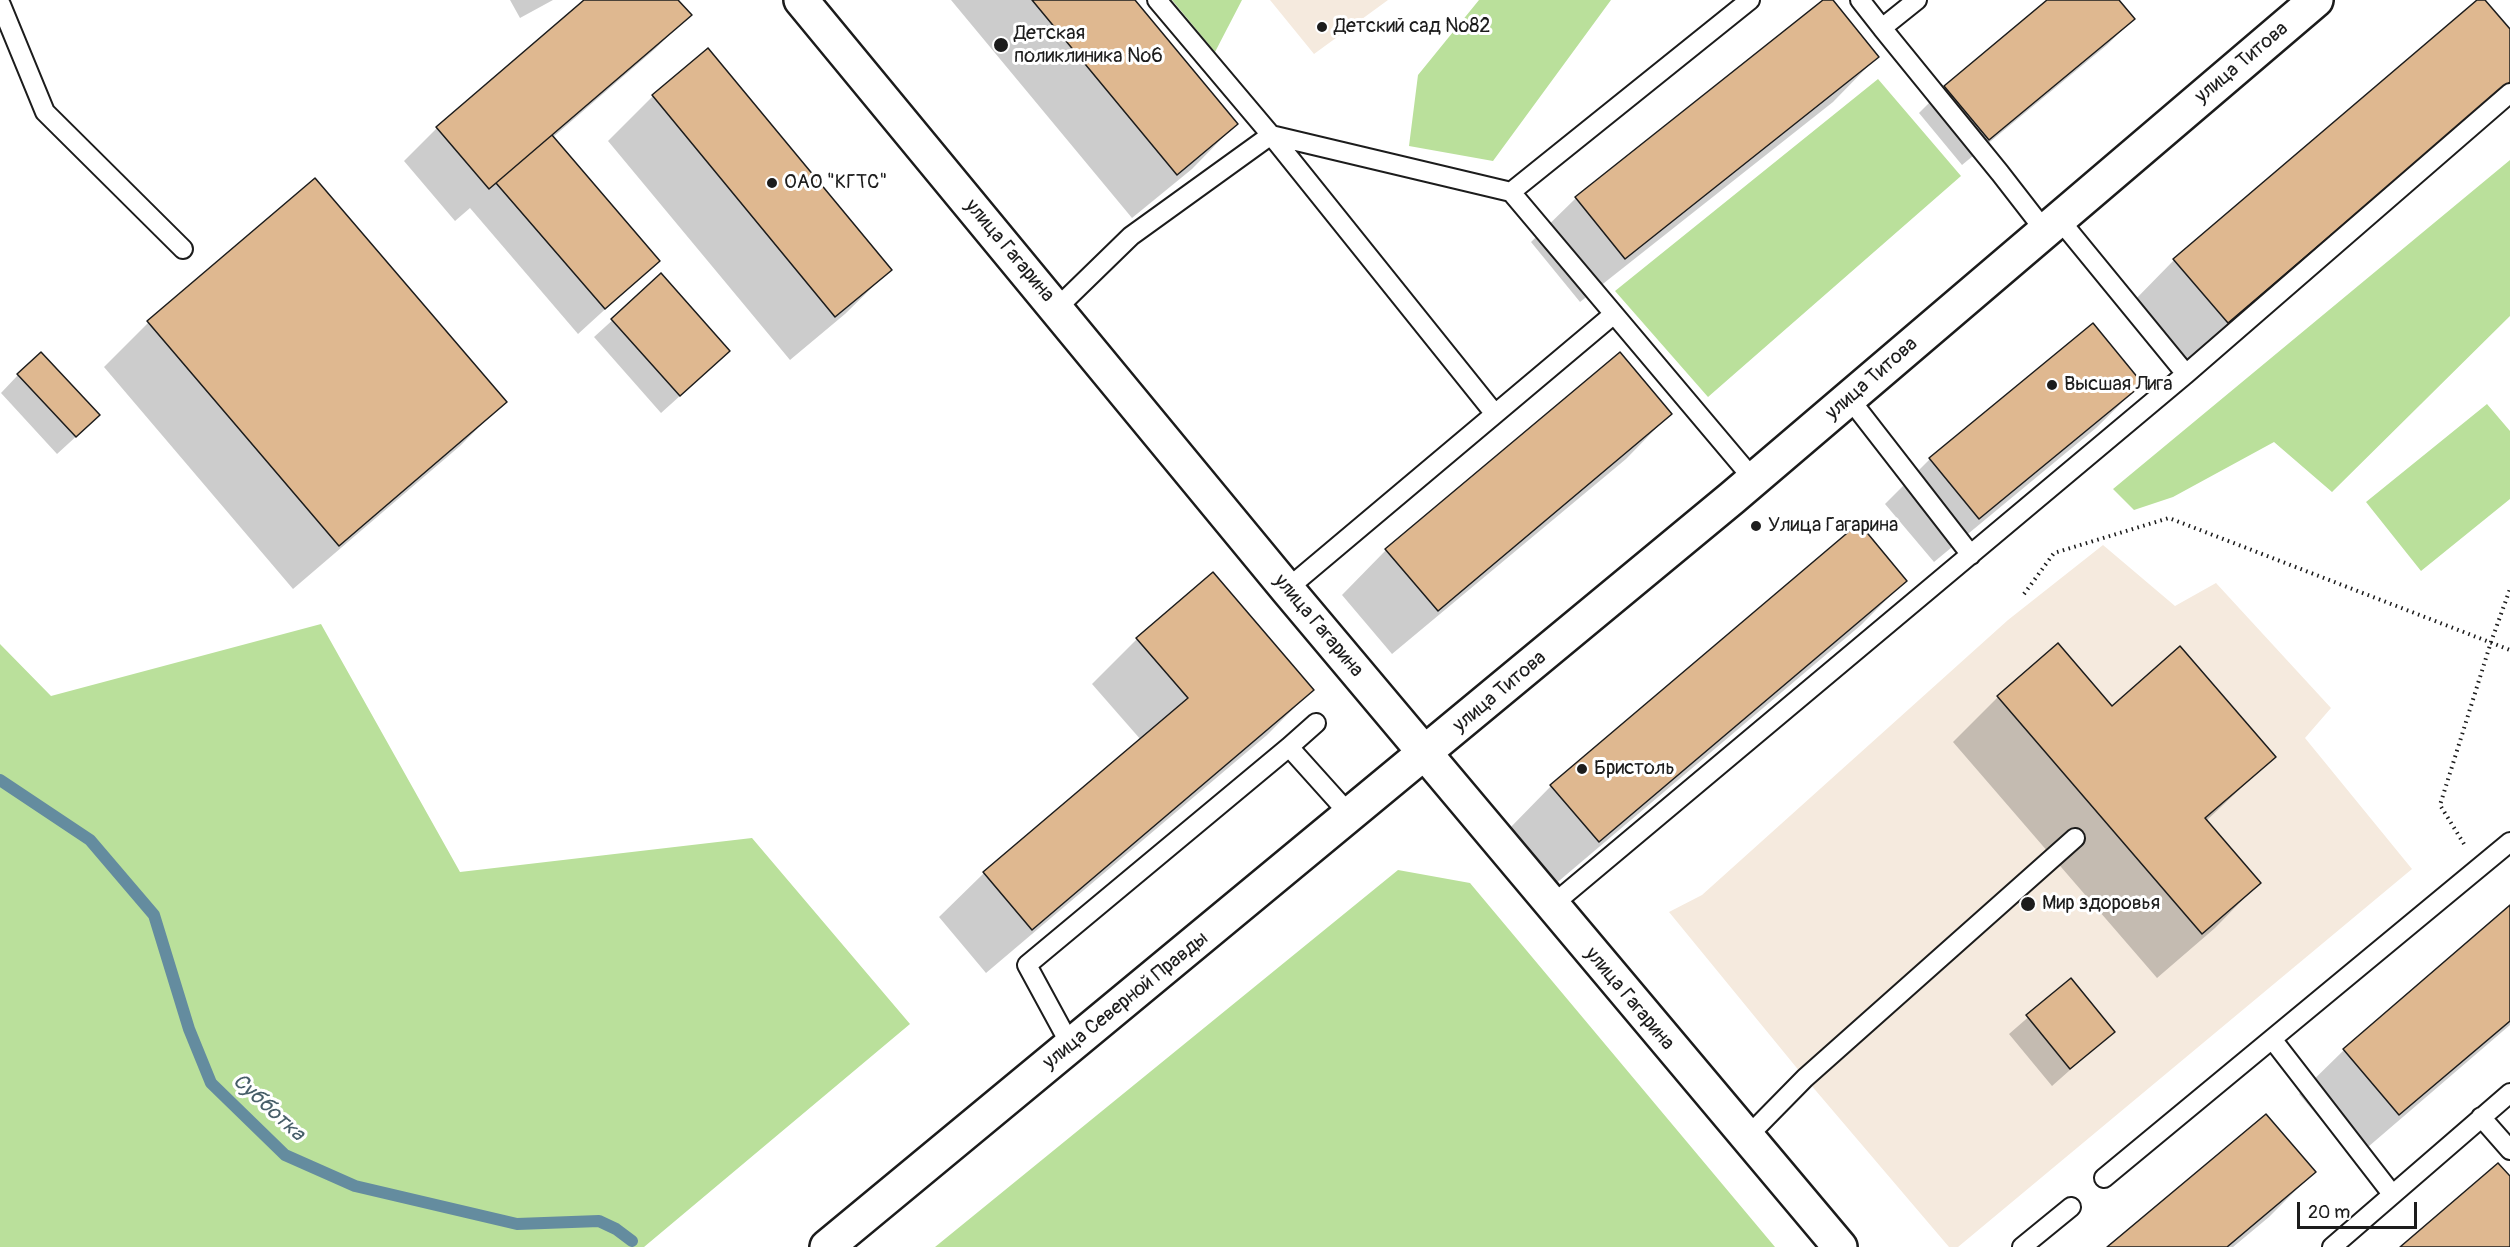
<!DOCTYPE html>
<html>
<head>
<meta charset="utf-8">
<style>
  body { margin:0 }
  #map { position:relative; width:2510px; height:1247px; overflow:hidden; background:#fff; font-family:Pangolin,sans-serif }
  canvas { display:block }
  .scale { position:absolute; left:2297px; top:1202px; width:120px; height:27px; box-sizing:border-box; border:3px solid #1c1c1c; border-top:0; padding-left:8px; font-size:18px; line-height:21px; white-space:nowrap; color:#1c1c1c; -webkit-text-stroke:4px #fff; paint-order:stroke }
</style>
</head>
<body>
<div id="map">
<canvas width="2510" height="1247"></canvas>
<div class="scale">20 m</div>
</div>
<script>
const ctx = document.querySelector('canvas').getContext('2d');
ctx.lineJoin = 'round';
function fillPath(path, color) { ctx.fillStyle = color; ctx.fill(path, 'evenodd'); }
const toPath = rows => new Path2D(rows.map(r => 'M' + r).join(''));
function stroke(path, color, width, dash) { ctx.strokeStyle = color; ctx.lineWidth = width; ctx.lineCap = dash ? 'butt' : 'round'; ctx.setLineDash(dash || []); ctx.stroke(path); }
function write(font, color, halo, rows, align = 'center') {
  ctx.font = font + ' Pangolin,sans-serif'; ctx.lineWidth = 6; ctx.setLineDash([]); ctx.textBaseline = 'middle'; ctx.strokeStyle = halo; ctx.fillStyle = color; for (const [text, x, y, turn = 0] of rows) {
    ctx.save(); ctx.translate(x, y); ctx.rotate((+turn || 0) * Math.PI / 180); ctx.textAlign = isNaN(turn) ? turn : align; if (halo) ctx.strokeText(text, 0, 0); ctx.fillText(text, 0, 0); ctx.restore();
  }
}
const built = toPath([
  [1270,0,1388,0,1314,54],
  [2103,545,2175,606,2216,583,2331,708,2305,738,2412,869,1958,1247,1949,1247,1805,1078,1669,912,1702,895,2008,620]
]);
const green = toPath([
  [1172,0,1242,0,1215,52],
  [1479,0,1611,0,1493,161,1409,146,1418,75],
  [1878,79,1961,176,1708,397,1615,291],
  [2510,160,2510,316,2332,492,2274,442,2173,497,2134,510,2113,489],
  [2487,404,2510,431,2510,499,2421,571,2366,502],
  [321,624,460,872,752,838,910,1024,644,1247,0,1247,0,644,51,696],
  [1398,870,1470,883,1775,1247,935,1247]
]);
const shadow = toPath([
  [510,0,553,0,520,18],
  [586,0,676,0,689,15,656,48,552,138,658,261,578,334,470,208,455,221,404,161,437,128],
  [951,0,1133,0,1236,124,1192,169,1132,218],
  [1825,0,1831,0,1877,57,1833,102,1580,302,1531,242,1576,198],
  [2050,0,2118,0,2133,19,2107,45,1962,165,1919,113,1945,87],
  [2480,0,2483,0,2510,32,2510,84,2490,105,2182,366,2130,305,2174,260],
  [708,50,890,270,845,314,790,360,608,141,653,96],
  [314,180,505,401,460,446,293,589,104,367,148,323],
  [661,276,711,368,661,413,594,337],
  [2092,325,2141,384,2096,428,1934,562,1885,504,1930,459],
  [18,375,80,433,57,454,1,393],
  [1670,414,1626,459,1392,654,1342,595,1386,550],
  [1905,581,1861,625,1553,886,1507,831,1551,786],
  [1137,639,1312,690,1267,735,986,973,939,917,984,873,1141,740,1092,684],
  [2058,645,2112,708,2274,757,2206,821,2259,883,2215,928,2157,978,1953,742,1998,697],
  [2510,907,2510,1025,2354,1159,2299,1094,2344,1050],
  [2071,980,2113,1032,2052,1086,2009,1034],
  [2314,1172,2269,1217,2233,1247,2110,1247]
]);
const stream = toPath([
  [0,780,90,840,154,915,189,1029,211,1083,285,1155,355,1186,517,1224,599,1221,616,1229,632,1241]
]);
const building = toPath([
  [584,0,678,0,692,15,489,189,436,127,584,0],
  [1032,0,1135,0,1238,124,1177,175,1032,0],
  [1823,0,1833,0,1879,57,1625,259,1575,197,1823,0],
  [2047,0,2119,0,2135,19,1989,140,1944,86,2047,0],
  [2477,0,2485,0,2510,29,2510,82,2228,323,2173,259,2477,0],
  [708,48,892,270,835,317,652,95,708,48],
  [552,135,660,261,605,309,496,183,552,135],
  [315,178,507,402,339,546,147,321,315,178],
  [661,273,730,351,680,396,611,319,661,273],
  [2093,323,2143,384,1979,519,1929,458,2093,323],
  [41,352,100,415,76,437,17,374,41,352],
  [1620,352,1672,414,1438,611,1385,549,1620,352],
  [1859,523,1907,581,1599,842,1550,785,1859,523],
  [1213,572,1314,690,1032,930,983,872,1188,698,1136,638,1213,572],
  [2058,643,2112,706,2180,646,2276,757,2205,818,2261,883,2202,934,1997,696,2058,643],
  [2510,905,2510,1021,2399,1115,2343,1049,2510,905],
  [2071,978,2115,1032,2070,1069,2026,1015,2071,978],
  [2266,1114,2316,1172,2227,1247,2107,1247,2266,1114],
  [2498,1163,2510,1176,2510,1247,2400,1247,2498,1163]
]);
const path = toPath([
  [2024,594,2054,553,2169,518,2510,650],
  [2464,844,2440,805,2491,642,2510,589]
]);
const lane = toPath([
  [1157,0,1271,135,1495,414],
  [1860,0,1882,28],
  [1917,0,1882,28,2000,173,2045,231],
  [1,5,45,112,183,249],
  [1511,192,1750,0],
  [2059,219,2186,374],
  [1057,308,1131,236,1271,135,1511,192,1754,480],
  [1849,398,1971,555],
  [1287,589,1614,314],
  [1289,747,1316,723],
  [1551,906,2186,374,2510,93],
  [2272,1039,2392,1194],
  [1071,1046,1027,965,1289,747,1351,816],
  [2481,1117,2510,1150],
  [1747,1137,1805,1078,2075,838],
  [2104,1178,2510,842],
  [2022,1247,2071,1207],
  [2332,1247,2510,1093]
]);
const street = toPath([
  [801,0,1287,589,1840,1247]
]);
const secondary = toPath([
  [827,1247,1732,498,2316,0]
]);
const markers = [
  [1322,27,6,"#1c1c1c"],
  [1001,45,8,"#1c1c1c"],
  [772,183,6,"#1c1c1c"],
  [2052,385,6,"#1c1c1c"],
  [1756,526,6,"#1c1c1c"],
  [1582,769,6,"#1c1c1c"],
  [2028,904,8,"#1c1c1c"]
];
const poiNames = [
  ["Детский сад №82",1334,27],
  ["Детская",1014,34],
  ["поликлиника №6",1014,57],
  ["ОАО \"КГТС\"",784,183],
  ["Высшая Лига",2064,385],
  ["Улица Гагарина",1768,526],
  ["Бристоль",1594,769],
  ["Мир здоровья",2042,904]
];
const streetNames = [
  ["улица Титова",2242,63,-40],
  ["улица Гагарина",1009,251,50],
  ["улица Титова",1872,379,-41],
  ["улица Гагарина",1318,626,50],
  ["улица Титова",1500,692,-40],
  ["улица Гагарина",1629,999,50],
  ["улица Северной Правды",1126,1001,-39]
];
const waterNames = [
  ["Субботка",268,1108,42]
];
fillPath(built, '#f5eade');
fillPath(green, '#bae09b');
fillPath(shadow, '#0003');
stroke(stream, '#648c9f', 12);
fillPath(building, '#dfb890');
stroke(building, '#1c1c1c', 1.5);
stroke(lane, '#1c1c1c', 22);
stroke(street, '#1c1c1c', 38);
stroke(secondary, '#1c1c1c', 38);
stroke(path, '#1c1c1c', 4, [1.5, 4.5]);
stroke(lane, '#fff', 18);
stroke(street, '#fff', 33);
stroke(secondary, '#fff', 33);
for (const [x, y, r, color] of markers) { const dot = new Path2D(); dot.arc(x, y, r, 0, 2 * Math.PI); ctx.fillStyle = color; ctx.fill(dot); stroke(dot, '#fff', 2); }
write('20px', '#1c1c1c', '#fff', poiNames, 'left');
write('20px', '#1c1c1c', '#fff', streetNames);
write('italic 21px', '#465d68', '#fff', waterNames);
</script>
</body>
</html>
